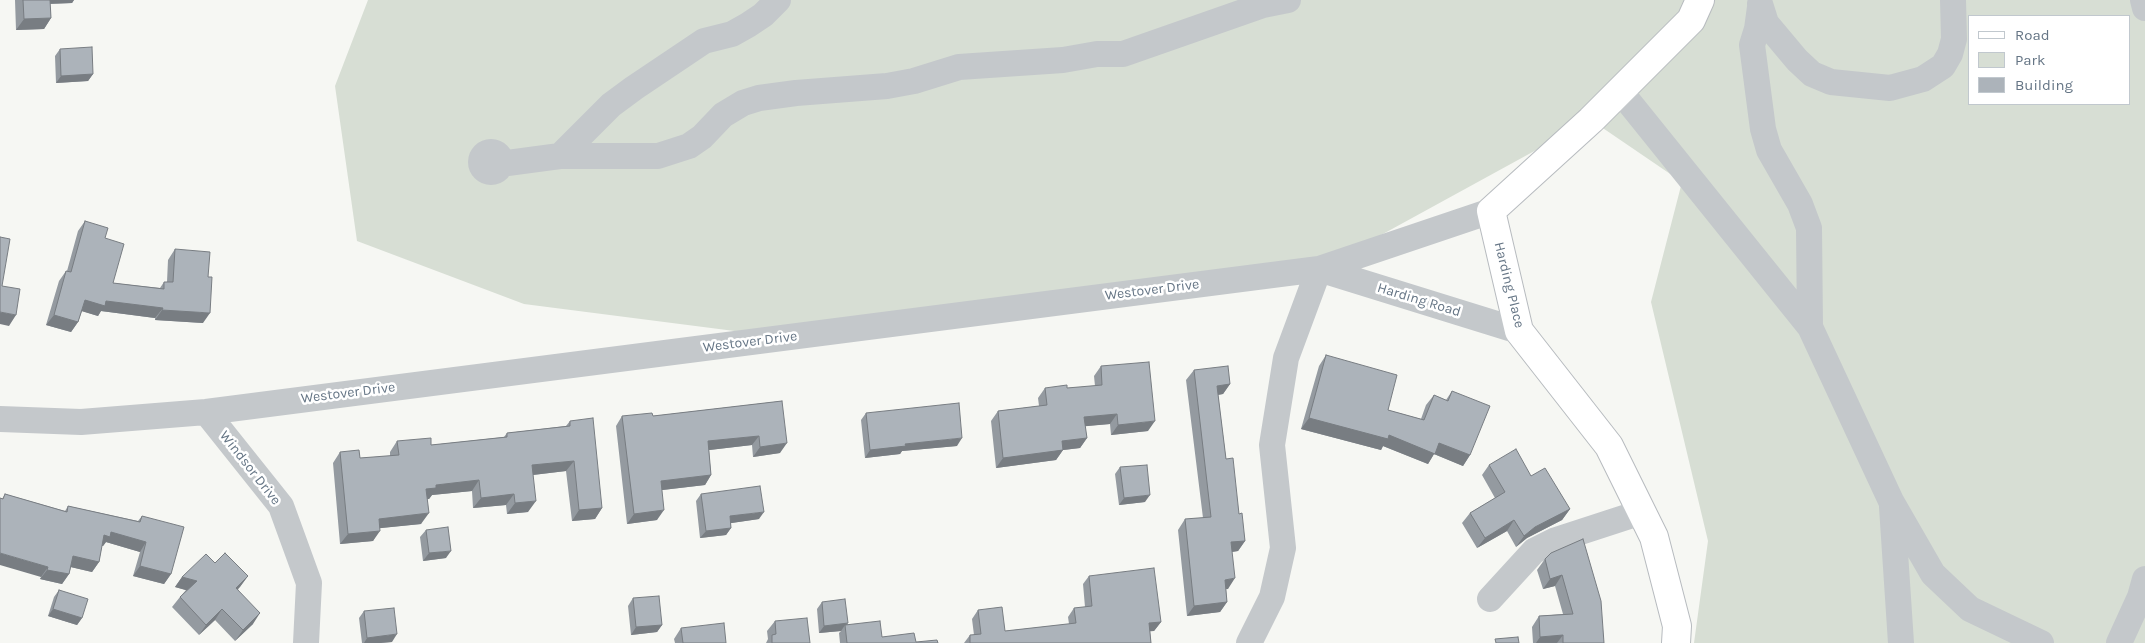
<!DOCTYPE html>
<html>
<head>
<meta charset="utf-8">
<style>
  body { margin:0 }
  #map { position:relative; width:2145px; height:643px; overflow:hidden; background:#f6f7f3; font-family:Karla,sans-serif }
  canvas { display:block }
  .legend { position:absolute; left:1968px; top:15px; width:162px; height:90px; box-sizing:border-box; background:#fff; border:1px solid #c1c8ce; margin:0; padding:6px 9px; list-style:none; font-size:15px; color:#657585 }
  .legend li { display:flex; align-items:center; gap:10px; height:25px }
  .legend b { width:25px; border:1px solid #c1c8ce }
</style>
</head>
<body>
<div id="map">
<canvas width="2145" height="643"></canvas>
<ul class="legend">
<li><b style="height:6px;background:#fff"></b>Road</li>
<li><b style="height:14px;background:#d7ded4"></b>Park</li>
<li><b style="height:14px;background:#acb3ba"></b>Building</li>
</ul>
</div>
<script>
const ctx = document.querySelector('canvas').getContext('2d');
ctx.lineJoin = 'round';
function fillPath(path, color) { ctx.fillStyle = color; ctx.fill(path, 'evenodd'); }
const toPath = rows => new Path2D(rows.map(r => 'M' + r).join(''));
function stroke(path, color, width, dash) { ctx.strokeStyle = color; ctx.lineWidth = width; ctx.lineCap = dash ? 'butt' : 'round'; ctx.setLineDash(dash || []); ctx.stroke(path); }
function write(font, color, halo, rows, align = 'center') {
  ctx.font = font + ' Karla,sans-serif'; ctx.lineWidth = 5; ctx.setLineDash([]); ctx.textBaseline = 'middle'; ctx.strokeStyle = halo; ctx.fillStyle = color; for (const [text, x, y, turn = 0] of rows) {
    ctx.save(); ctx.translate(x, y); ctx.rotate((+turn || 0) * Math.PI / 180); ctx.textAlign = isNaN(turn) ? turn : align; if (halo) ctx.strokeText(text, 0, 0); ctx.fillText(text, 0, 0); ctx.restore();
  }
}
const green = toPath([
  [368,0,2145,0,2145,643,1694,643,1708,541,1651,302,1682,182,1591,120,1319,269,789,338,524,304,357,241,335,86],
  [1969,16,2129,16,2129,104,1969,104]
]);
const minor = toPath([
  [2143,0,2145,8],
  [1760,4,1766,23,1797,60,1812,74,1831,82,1890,88,1923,79,1943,66,1950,54,1954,39,1953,0],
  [1760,7,1757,29,1752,45,1763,129,1769,150,1800,204,1809,228,1810,327],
  [1620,91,1810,327,1891,501,1933,574,1970,609,2041,643],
  '481 162a10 10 0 1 1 20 0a10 10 0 1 1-20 0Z',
  [560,156,611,105,634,88,704,41,732,34,748,25,763,15,778,0],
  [500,164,560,156,658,156,689,146,702,137,723,115,743,103,759,98,796,93,887,86,914,81,959,67,1063,60,1097,54,1123,54,1263,5,1288,0],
  [206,412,281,506,309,583,306,643],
  [0,419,81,422,206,412,1319,269,1491,211],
  [1892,507,1901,643],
  [1490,599,1534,551,1556,540,1642,512],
  [1249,643,1272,597,1283,548,1272,445,1286,358,1319,269,1519,331],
  [2119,643,2140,597,2145,579]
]);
const major = toPath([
  [1676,643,1677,626,1654,537,1609,446,1519,331,1491,211,1591,120,1691,20,1700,0]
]);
const wall = toPath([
  [15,0,74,0,72,3,50,4,51,18,44,29,16,30],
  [60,49,93,74,88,81,56,83,55,56],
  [85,221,105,238,113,283,160,288,164,282,167,282,168,260,175,249,203,323,155,320,155,318,101,311,98,316,82,311,78,322,71,332,46,325,59,281,66,271,67,271,78,231],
  [1326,355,1388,410,1421,419,1426,405,1434,395,1446,400,1452,391,1470,455,1463,466,1434,454,1428,464,1383,446,1381,450,1301,429,1319,366],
  [1101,366,1148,431,1111,435,1110,424,1085,426,1087,438,1080,448,1063,450,1056,460,996,468,991,421,998,411,1039,406,1038,398,1045,388,1067,388,1095,386,1094,376],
  [1194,370,1230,384,1223,394,1218,395,1226,459,1239,514,1245,541,1238,551,1232,552,1228,589,1226,589,1227,602,1220,612,1187,616,1178,530,1185,519,1203,518,1186,380],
  [782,401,780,453,753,457,752,445,709,450,711,475,705,485,662,490,657,520,627,524,616,426,622,416,653,416],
  [866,413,957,446,902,451,900,454,865,458,861,420],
  [570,421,602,508,595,519,572,521,566,471,533,475,528,512,507,514,506,505,473,508,472,491,432,495,429,499,427,499,421,524,380,528,373,541,340,544,333,463,340,452,360,458,390,456,390,452,397,441,431,445,504,437,507,433,566,426],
  [1489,465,1531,476,1570,509,1562,520,1527,538,1516,547,1507,531,1477,548,1462,523,1470,513,1495,498,1482,475],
  [1120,467,1145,502,1119,505,1115,474],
  [5,494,65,511,68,506,138,521,142,516,171,574,164,584,133,576,140,552,106,542,103,546,102,546,99,562,92,572,71,567,69,574,62,584,40,579,41,577,2,499],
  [701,494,759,519,731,523,731,528,726,535,700,538,696,501],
  [426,530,446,558,423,561,420,537],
  [1551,553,1604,643,1533,643,1532,627,1539,616,1563,614,1555,586,1543,589,1537,570,1545,559],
  [215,563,248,576,238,589,253,624,235,641,215,620,199,635,172,607,180,597,186,590,175,587,182,577],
  [1089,576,1161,622,1154,631,1150,631,1151,643,964,643,970,635,974,635,972,619,978,610,1005,631,1069,624,1068,617,1074,608,1085,607,1083,584],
  [59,590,82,618,77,625,48,616,54,597],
  [633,598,662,625,657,632,631,635,628,606],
  [822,602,847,624,882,637,916,642,938,643,840,643,839,633,841,631,819,633,817,609],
  [364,611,392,642,380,643,362,643,359,618],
  [775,621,810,643,766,643,768,639,767,631],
  [681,628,726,643,675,643,674,639]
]);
const shadedWall = toPath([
  [45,0,74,0,72,3,43,4],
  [51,18,44,29,16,30,24,19],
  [93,74,88,81,56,83,61,76],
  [85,300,106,301,163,308,155,318,101,311,98,316,78,310],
  [162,310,210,313,203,323,155,320],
  [0,312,16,315,9,326,0,324],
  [54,315,78,322,71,332,46,325],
  [1230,384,1223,394,1210,396,1217,386],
  [1117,414,1110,424,1077,427,1084,417],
  [1309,418,1389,435,1439,443,1470,455,1463,466,1434,454,1428,464,1383,446,1381,450,1301,429],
  [1155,421,1148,431,1111,435,1118,425],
  [759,436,752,445,701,451,708,441],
  [962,438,957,446,902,451,900,454,865,458,870,450,905,444],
  [1087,438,1080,448,1055,451,1062,441],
  [787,443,780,453,753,457,760,447],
  [1063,450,1056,460,996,468,1003,458],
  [574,461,566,471,524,476,532,465],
  [711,475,705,485,654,491,661,481],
  [479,480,472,491,432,495,429,499,418,500,426,489,436,485],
  [514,494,506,505,473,508,481,498],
  [1150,495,1145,502,1119,505,1124,498],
  [536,501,528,512,507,514,515,503],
  [602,508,595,519,572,521,579,510],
  [1570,509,1562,520,1527,538,1516,547,1524,536,1535,527],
  [664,510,657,520,627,524,634,514],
  [764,512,759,519,725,524,730,516],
  [429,513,421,524,372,529,379,519],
  [1514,520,1507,531,1477,548,1485,538],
  [731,528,726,535,700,538,706,531],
  [380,531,373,541,340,544,348,534],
  [111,532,146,542,140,552,106,542,103,546,98,545,104,535],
  [1245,541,1238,551,1224,553,1231,542],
  [451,551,446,558,423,561,429,553],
  [0,553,48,567,41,577,0,565],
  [73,556,99,562,92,572,66,566],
  [140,566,171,574,164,584,133,576],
  [47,570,69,574,62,584,40,579],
  [1562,575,1555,586,1543,589,1550,579],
  [248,576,240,587,229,598,236,588],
  [182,577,197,581,189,591,175,587],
  [1235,578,1228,589,1218,590,1225,580],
  [1227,602,1220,612,1187,616,1194,606],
  [53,609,82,618,77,625,48,616],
  [222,609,215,620,199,635,206,625],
  [260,613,253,624,235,641,243,630],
  [1161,622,1154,631,1142,632,1149,623],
  [848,623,845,627,845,625,841,631,819,633,824,626],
  [662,625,657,632,631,635,636,627],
  [397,634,392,642,380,643,364,643,367,638],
  [1563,635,1557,643,1536,643,1540,637]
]);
const building = toPath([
  [23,0,50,0,51,18,24,19,23,0],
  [92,47,93,74,61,76,60,49,92,47],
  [85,221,108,228,105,238,124,244,113,283,164,289,164,282,173,282,175,249,210,252,208,277,212,277,210,313,162,310,163,308,106,301,105,306,85,300,78,322,54,315,66,271,71,272,85,221],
  [0,237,10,239,2,286,20,289,16,315,0,312,0,237],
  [1326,355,1397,375,1388,410,1424,420,1434,395,1448,401,1452,391,1490,406,1470,455,1439,443,1435,454,1389,435,1388,439,1309,418,1326,355],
  [1149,362,1155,421,1118,425,1117,414,1084,417,1087,438,1062,441,1063,450,1003,458,998,411,1047,405,1045,388,1067,385,1067,388,1102,385,1101,366,1149,362],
  [1228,366,1230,384,1217,386,1226,459,1233,458,1239,514,1242,513,1245,541,1231,542,1235,578,1225,580,1227,602,1194,606,1185,519,1211,517,1194,370,1228,366],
  [782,401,787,443,760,447,759,436,708,441,711,475,661,481,664,510,634,514,622,416,652,413,653,416,782,401],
  [959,403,962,438,905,444,906,446,870,450,866,413,959,403],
  [593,418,602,508,579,510,574,461,532,465,536,501,515,503,514,494,481,498,479,480,436,485,436,488,426,489,429,513,379,519,380,531,348,534,340,452,359,450,360,458,399,455,397,441,431,438,431,445,507,437,507,433,570,426,570,421,593,418],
  [1516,449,1531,476,1545,468,1570,509,1535,527,1524,536,1514,520,1485,538,1470,513,1505,492,1489,465,1516,449],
  [1147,465,1150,495,1124,498,1120,467,1147,465],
  [760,486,764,512,730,516,731,528,706,531,701,494,760,486],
  [5,494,67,512,68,506,140,522,142,516,184,527,171,574,140,566,146,542,111,532,110,537,104,535,99,562,73,556,69,574,47,570,48,567,0,553,0,498,3,499,5,494],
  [448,527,451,551,429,553,426,530,448,527],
  [1583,539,1601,601,1604,643,1563,643,1563,635,1540,637,1539,616,1573,614,1562,575,1550,579,1545,559,1551,553,1583,539],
  [225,553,248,576,236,588,260,613,243,630,222,609,206,625,180,597,197,581,182,577,206,554,215,563,225,553],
  [1154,568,1161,622,1149,623,1151,643,970,643,970,635,981,634,978,610,1002,607,1005,631,1076,623,1074,608,1092,606,1089,576,1154,568],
  [59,590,88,599,82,618,53,609,59,590],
  [659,596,662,625,636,627,633,598,659,596],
  [845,599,848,623,824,626,822,602,845,599],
  [394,608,397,634,367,638,364,611,394,608],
  [807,618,810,643,772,643,772,635,776,634,775,621,807,618],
  [880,621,882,637,914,633,916,642,937,640,938,643,847,643,845,625,880,621],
  [724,623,726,643,683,643,681,628,724,623],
  [1518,637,1519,643,1496,643,1495,639,1518,637]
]);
const streetNames = [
  ["Harding Place",1509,285,76],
  ["Westover Drive",1152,290,-7],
  ["Harding Road",1419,300,17],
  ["Westover Drive",750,342,-7],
  ["Westover Drive",348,393,-7],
  ["Windsor Drive",250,468,52]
];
fillPath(green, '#d7ded4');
stroke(major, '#b7bbbf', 30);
stroke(minor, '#c4c8cb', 26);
stroke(major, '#fff', 28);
fillPath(wall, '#949aa0');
fillPath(shadedWall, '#787d82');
fillPath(building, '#acb3ba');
stroke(building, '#787d82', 1);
write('14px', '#657585', '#fff', streetNames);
</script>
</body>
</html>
